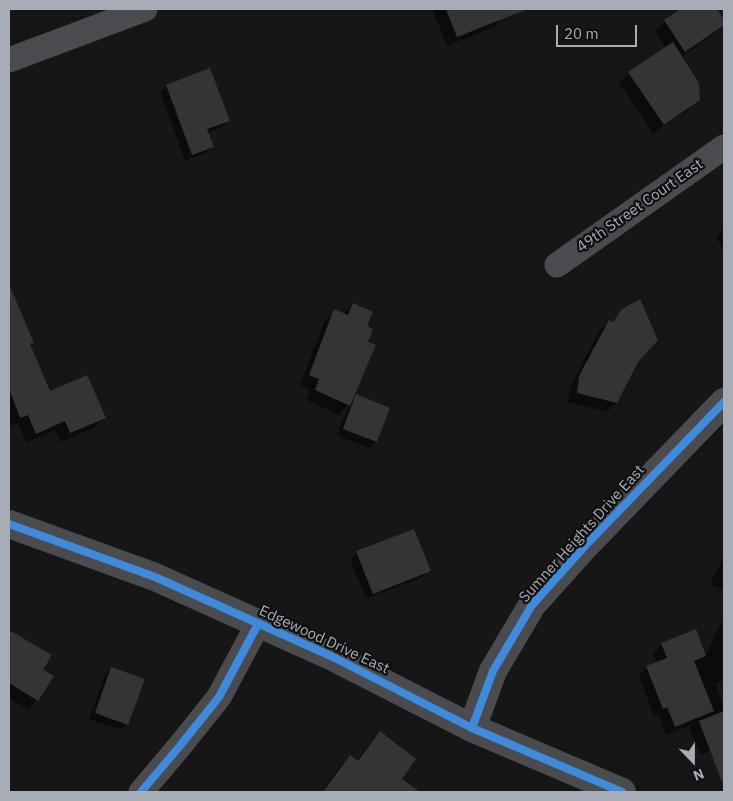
<!DOCTYPE html>
<html>
<head>
<meta charset="utf-8">
<style>
  body { margin:0 }
  #map { position:relative; width:733px; height:801px; overflow:hidden; background:#161616; font-family:"IBM Plex Sans",sans-serif }
  canvas { display:block }
  .frame { position:absolute; inset:0; border:10px solid #a7adb7; pointer-events:none }
  .north { position:absolute; left:668px; top:736px; width:50px; height:50px; -webkit-text-stroke:4px #101012; paint-order:stroke; rotate:158deg; font-size:14px; font-weight:700; line-height:20px; text-align:center; color:#a7adb7 }
  .north::after { content:''; display:block; margin:auto; width:18px; height:22px; background:#a7adb7; clip-path:polygon(50% 0,100% 100%,50% 72%,0 100%) }
  .scale { position:absolute; left:556px; top:25px; width:81px; height:22px; box-sizing:border-box; border:2px solid #a7adb7; border-top:0; padding-left:6px; font-size:15px; line-height:18px; white-space:nowrap; color:#a7adb7; -webkit-text-stroke:4px #101012; paint-order:stroke }
</style>
</head>
<body>
<div id="map">
<canvas width="733" height="801"></canvas>
<div class="frame"></div>
<div class="north">N</div>
<div class="scale">20 m</div>
</div>
<script>
const ctx = document.querySelector('canvas').getContext('2d');
ctx.lineJoin = 'round';
function fillPath(path, color) { ctx.fillStyle = color; ctx.fill(path, 'evenodd'); }
const toPath = rows => new Path2D(rows.map(r => 'M' + r).join(''));
function stroke(path, color, width, dash) { ctx.strokeStyle = color; ctx.lineWidth = width; ctx.lineCap = dash ? 'butt' : 'round'; ctx.setLineDash(dash || []); ctx.stroke(path); }
function write(font, color, halo, rows, align = 'center') {
  ctx.font = font + ' "IBM Plex Sans",sans-serif'; ctx.lineWidth = 4.5; ctx.setLineDash([]); ctx.textBaseline = 'middle'; ctx.strokeStyle = halo; ctx.fillStyle = color; for (const [text, x, y, turn = 0] of rows) {
    ctx.save(); ctx.translate(x, y); ctx.rotate((+turn || 0) * Math.PI / 180); ctx.textAlign = isNaN(turn) ? turn : align; if (halo) ctx.strokeText(text, 0, 0); ctx.fillText(text, 0, 0); ctx.restore();
  }
}
const shadow = toPath([
  [432,9,500,9,504,17,494,27,447,46],
  [683,9,715,9,724,23,724,24,715,33,681,57,699,99,689,109,653,133,619,83,629,73,666,48,655,31,665,21],
  [166,86,228,121,222,127,207,133,212,146,206,153,185,161,160,92],
  [724,228,724,251,716,237],
  [15,301,32,343,29,346,49,393,104,418,94,428,61,442,55,430,26,443,18,423,10,426,9,422,9,304],
  [353,304,366,327,366,343,350,402,357,396,389,408,376,442,369,448,337,435,349,404,339,415,306,400,310,389,300,385,325,320,335,311,343,314],
  [623,310,637,361,616,403,607,412,568,402,570,387,599,331,609,322,611,323],
  [357,552,429,570,423,577,366,599,350,559],
  [724,558,724,590,710,584,721,562],
  [724,617,724,680,716,683,724,708,724,745,700,755,689,726,666,735,659,715,654,716,639,676,647,667,657,663,653,653,662,644,695,631,705,657],
  [9,631,50,655,41,670,37,700,28,710,9,698],
  [111,668,127,724,121,730,89,719,105,675],
  [380,733,400,779,400,789,405,792,322,792,340,766,350,757,356,762,370,743]
]);
const building = toPath([
  [446,9,525,9,525,10,457,37],
  [681,9,717,9,724,20,724,25,685,52,664,20],
  [673,42,699,83,700,100,664,125,628,72],
  [210,68,230,121,207,129,214,147,192,155,166,85],
  [9,284,34,343,30,344,50,391,87,375,106,418,70,433,65,421,36,434,28,415,20,418,9,389],
  [640,299,658,340,638,362,617,403,577,393,579,376,609,320,613,322,622,309],
  [353,303,373,312,367,326,373,329,368,342,376,345,350,406,315,390,319,379,309,375,334,309,348,315],
  [356,394,390,408,377,442,343,429],
  [414,529,431,571,373,594,356,551],
  [696,629,706,656,694,661,714,711,675,727,667,707,663,709,646,666,667,658,661,643],
  [9,630,52,655,43,670,54,676,38,701,9,683],
  [111,667,145,679,128,725,95,713],
  [724,711,724,782,722,782,699,721],
  [380,731,416,759,402,779,420,792,323,792,350,755,358,761]
]);
const minor = toPath([
  [9,60,145,9],
  [557,265,724,147],
  [141,792,179,747,219,697,258,624]
]);
const tertiary = toPath([
  [9,524,155,577,333,657,472,728,622,792],
  [472,728,493,671,532,605,584,547,724,402]
]);
const cycleway = toPath([
  [9,524,155,577,333,657,472,728,622,792],
  [472,728,493,671,532,605,584,547,724,402],
  [141,792,179,747,219,697,258,624]
]);
const streetNames = [
  ["49th Street Court East",640,206,-35],
  ["Sumner Heights Drive East",582,534,-48],
  ["Edgewood Drive East",324,640,25]
];
fillPath(shadow, '#0007');
fillPath(building, '#343435');
stroke(minor, '#4a4b4f', 25);
stroke(tertiary, '#4a4b4f', 28);
stroke(cycleway, '#408adc', 8);
write('15px', '#a7adb7', '#101012', streetNames);
</script>
</body>
</html>
